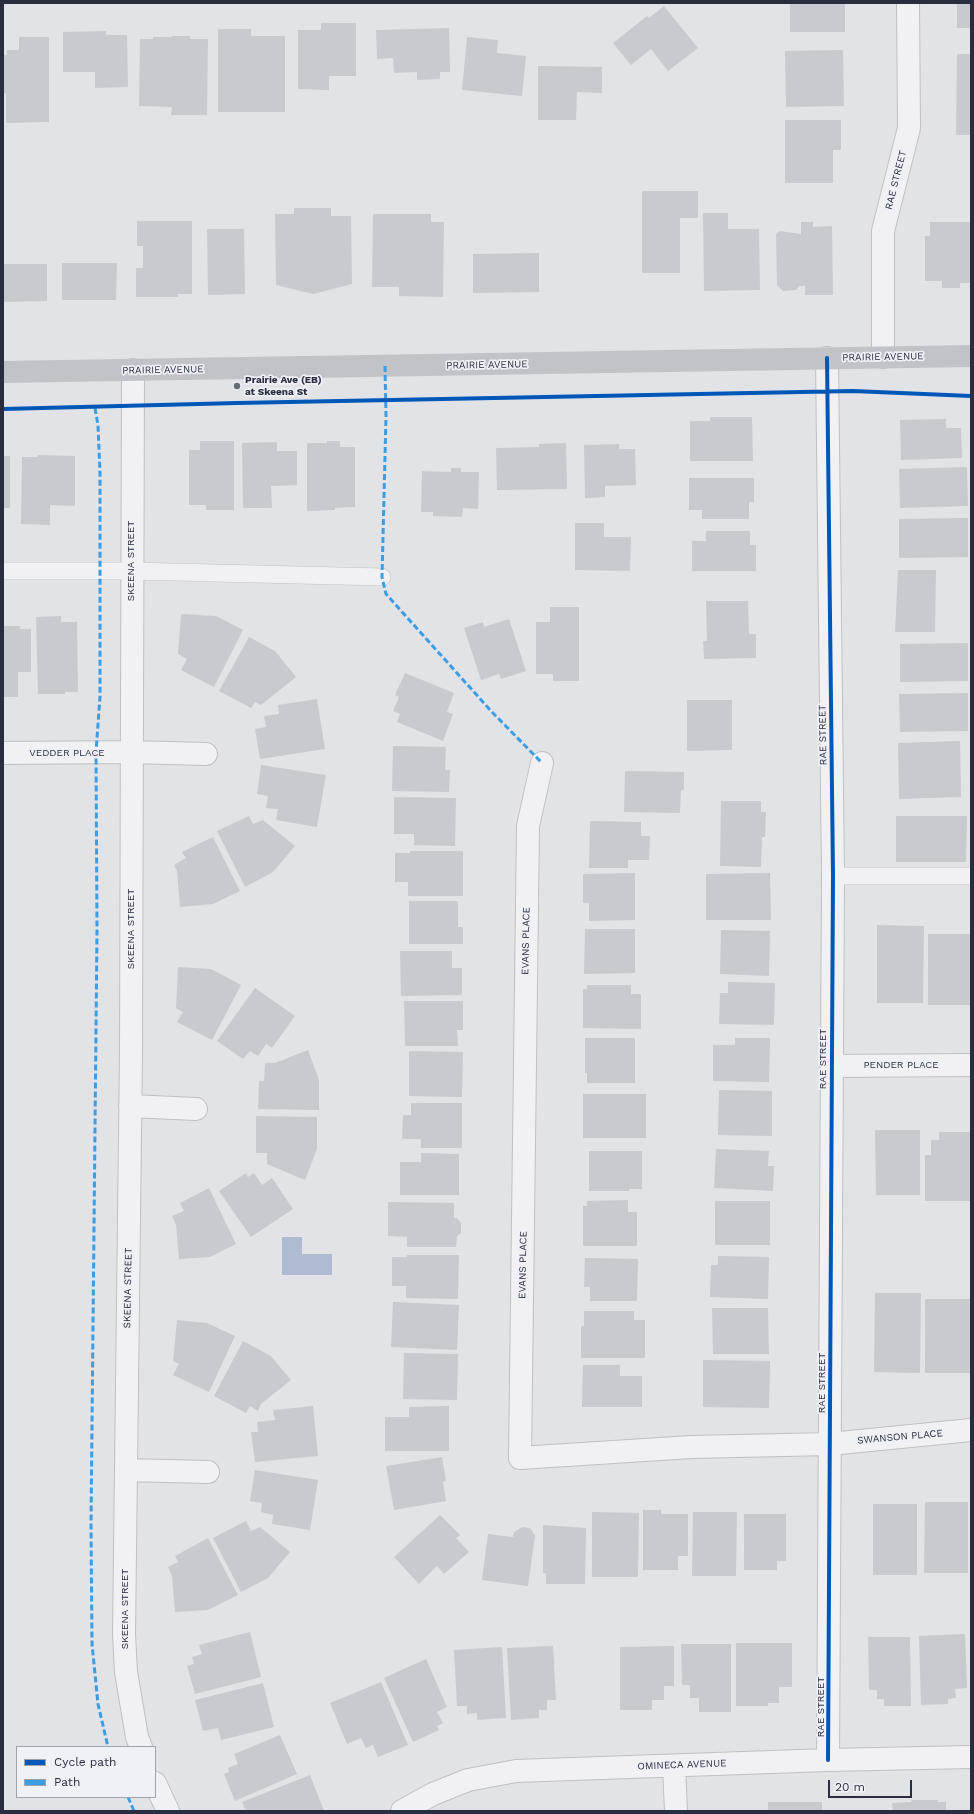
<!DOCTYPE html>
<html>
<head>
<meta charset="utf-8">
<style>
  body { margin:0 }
  #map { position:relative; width:974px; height:1814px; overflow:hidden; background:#e1e3e7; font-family:"Work Sans",sans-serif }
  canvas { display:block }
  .frame { position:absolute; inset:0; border:4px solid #282d40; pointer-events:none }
  .legend { position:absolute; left:16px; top:1746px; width:140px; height:52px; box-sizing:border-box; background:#eff1f6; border:1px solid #9fa3ad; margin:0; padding:5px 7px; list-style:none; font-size:12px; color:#282d40 }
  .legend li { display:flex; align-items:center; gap:8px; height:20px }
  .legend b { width:20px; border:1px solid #9fa3ad }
  .scale { position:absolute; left:828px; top:1780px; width:84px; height:18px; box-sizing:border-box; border:2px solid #282d40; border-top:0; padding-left:5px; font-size:12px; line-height:14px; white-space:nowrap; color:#282d40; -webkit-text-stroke:3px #eff1f6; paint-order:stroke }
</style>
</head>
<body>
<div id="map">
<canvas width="974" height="1814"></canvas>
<div class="frame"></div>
<ul class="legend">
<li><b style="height:5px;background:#0057b8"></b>Cycle path</li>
<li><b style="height:5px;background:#3d9de3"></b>Path</li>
</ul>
<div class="scale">20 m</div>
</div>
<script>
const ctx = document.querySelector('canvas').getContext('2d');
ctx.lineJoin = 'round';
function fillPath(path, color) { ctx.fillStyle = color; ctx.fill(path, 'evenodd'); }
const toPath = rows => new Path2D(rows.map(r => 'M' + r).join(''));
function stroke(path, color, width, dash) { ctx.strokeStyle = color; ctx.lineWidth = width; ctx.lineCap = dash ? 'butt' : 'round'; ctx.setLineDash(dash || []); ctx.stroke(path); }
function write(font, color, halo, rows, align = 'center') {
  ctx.font = font + ' "Work Sans",sans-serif'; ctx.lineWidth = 3.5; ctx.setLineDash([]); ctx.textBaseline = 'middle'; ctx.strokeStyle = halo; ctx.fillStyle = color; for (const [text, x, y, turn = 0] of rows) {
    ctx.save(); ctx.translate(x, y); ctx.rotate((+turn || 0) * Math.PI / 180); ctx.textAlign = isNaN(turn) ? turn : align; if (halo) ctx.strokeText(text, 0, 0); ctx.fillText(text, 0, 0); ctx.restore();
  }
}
const water = toPath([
  [282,1237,302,1237,302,1254,332,1254,332,1275,282,1275]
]);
const building = toPath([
  [790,3,845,3,845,32,790,32],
  [957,3,971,3,971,28,957,28],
  [664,6,698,48,668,71,651,49,631,65,613,43,647,16,649,18],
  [321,23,356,23,356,76,329,76,329,90,298,89,298,30,321,30],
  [449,28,450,72,440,72,440,79,417,80,417,72,394,73,393,58,377,59,376,30],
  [218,29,251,29,251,36,285,36,285,112,218,112],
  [106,31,106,35,127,35,128,87,95,88,95,72,63,72,63,32],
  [172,36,190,36,190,39,208,39,207,115,171,115,172,107,139,106,140,39,153,39,153,37,172,37],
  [19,37,49,37,49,122,6,123,6,93,3,93,3,55,7,55,7,50,19,50],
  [467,37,498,40,497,53,526,56,522,96,462,90],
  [843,50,844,106,786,107,785,51],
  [957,54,971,54,971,135,956,135],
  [538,66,602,67,602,93,577,92,576,120,538,120],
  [785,120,841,120,841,150,833,150,833,183,785,183],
  [642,191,698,191,698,218,680,218,680,273,642,273],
  [294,208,331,208,331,216,351,216,352,284,313,294,276,285,275,214,294,214],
  [703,213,728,213,728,229,759,229,760,290,704,291],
  [373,214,431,214,431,222,444,222,443,297,399,296,399,287,372,287],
  [137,221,192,221,192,294,178,294,178,297,136,297,136,268,143,268,143,246,137,246],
  [801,222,813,222,813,227,832,226,833,295,805,295,805,286,799,286,796,290,783,291,777,285,776,234,780,231,801,234],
  [930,222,971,222,971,283,960,283,960,288,942,288,942,281,925,281,925,236,930,236],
  [207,229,244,229,245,294,208,295],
  [539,253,539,292,473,293,473,254],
  [62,263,117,263,116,300,62,300],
  [3,264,47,264,47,301,3,302],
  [710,417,752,417,753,461,690,461,690,421,710,421],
  [946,419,946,428,961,428,962,458,901,460,900,420],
  [200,441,234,441,234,510,206,510,206,505,189,505,189,450,200,450],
  [327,441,340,441,340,447,355,447,355,507,335,508,335,510,307,511,307,443,327,443],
  [277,442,277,451,297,451,297,485,271,486,272,508,243,508,242,443],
  [566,443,567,489,497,490,496,448,539,447,539,444],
  [619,444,619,449,635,449,636,485,605,486,605,497,585,498,584,445],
  [38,455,75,456,75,506,50,505,50,525,21,524,22,457,38,457],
  [3,456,10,456,10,508,3,508],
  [967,467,968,506,900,508,899,469],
  [451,468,461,468,461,472,479,472,478,509,463,508,462,517,433,516,433,512,421,512,422,471,451,472],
  [689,478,754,478,754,502,749,502,749,519,702,519,702,510,689,510],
  [968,518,968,557,899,558,899,519],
  [575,523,604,523,604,537,631,537,630,571,575,570],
  [706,531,750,531,750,545,756,545,756,571,692,571,692,541,706,541],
  [898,570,936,570,935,632,895,632],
  [706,601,748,601,749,634,756,634,756,658,704,659,703,641,707,641],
  [550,607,579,607,579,681,553,681,553,674,536,674,536,622,550,622],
  [181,614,216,616,243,630,214,687,181,670,187,659,178,654],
  [61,616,61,622,77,622,78,692,65,692,65,694,38,694,36,617],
  [509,619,526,671,501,679,499,674,481,680,464,628,483,622,484,627],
  [3,626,20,626,20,629,31,629,31,672,18,672,18,697,3,697],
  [249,637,275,651,296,677,261,705,255,702,251,708,219,691],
  [968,643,968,681,900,682,900,644],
  [405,673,454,693,447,712,453,714,443,741,397,722,400,714,393,711,399,697,395,695],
  [968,693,968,731,900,732,899,694],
  [317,699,325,749,260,759,255,729,266,727,264,716,279,714,278,705],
  [687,700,732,700,732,750,687,751],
  [960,741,961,797,899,799,898,743],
  [393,746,446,747,445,770,450,770,449,792,392,791],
  [261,765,326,775,317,827,276,820,278,809,266,808,268,796,257,794],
  [625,771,684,772,684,790,681,790,680,813,624,812],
  [394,797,456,798,455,846,414,845,414,834,394,834],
  [721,801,761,801,761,812,766,812,765,837,762,837,761,867,720,866],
  [249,816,253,824,263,820,295,846,273,872,245,887,217,831],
  [896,816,967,816,966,862,896,862],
  [590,821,641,822,641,836,650,836,649,860,628,860,628,868,589,868],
  [213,837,240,891,213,904,180,907,177,871,174,865,186,858,182,852],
  [410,851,463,851,463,896,408,896,408,882,395,882,395,853,410,853],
  [635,873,635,920,589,921,589,903,583,903,583,874],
  [770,873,771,920,706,920,706,874],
  [409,901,458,901,458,927,463,927,463,944,409,944],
  [877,925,924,926,923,1003,877,1003],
  [585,929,635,929,635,973,584,974],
  [721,930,770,931,769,976,720,974],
  [928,934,971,934,971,1005,928,1005],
  [400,951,452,951,452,968,462,968,462,995,401,996],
  [178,967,211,969,241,985,212,1040,177,1022,183,1012,176,1008],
  [728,982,775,983,774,1025,719,1024,720,993,728,993],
  [587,985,631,985,631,994,641,994,641,1029,583,1028,583,989,587,989],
  [255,988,295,1016,272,1048,266,1044,258,1056,250,1051,243,1059,217,1041],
  [404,1001,463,1001,463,1030,457,1030,458,1046,405,1046],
  [585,1038,635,1038,635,1083,587,1083,587,1073,585,1073],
  [735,1038,770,1038,769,1082,713,1081,713,1045,735,1045],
  [308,1050,319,1080,319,1110,258,1109,259,1081,264,1081,265,1063,275,1063],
  [409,1051,463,1052,462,1097,409,1096],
  [719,1090,772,1091,772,1136,718,1135],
  [583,1094,646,1094,646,1138,583,1138],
  [411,1103,462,1103,462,1148,421,1148,421,1139,402,1139,403,1115,411,1115],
  [256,1116,317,1117,317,1149,305,1180,267,1164,267,1153,256,1153],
  [875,1130,920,1130,920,1195,876,1195],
  [939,1132,971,1132,971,1201,925,1201,925,1155,931,1155,931,1140,939,1140],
  [716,1149,769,1151,768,1166,774,1166,773,1191,714,1188],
  [589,1151,642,1151,642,1189,629,1189,629,1191,589,1191],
  [421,1153,459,1154,459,1195,400,1195,400,1162,421,1162],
  [246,1173,248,1177,254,1173,262,1185,272,1178,293,1209,251,1237,219,1191],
  [209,1188,236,1244,210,1257,179,1259,176,1225,172,1216,184,1211,180,1203],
  [628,1200,628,1212,637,1212,637,1246,583,1246,583,1206,587,1206,587,1201],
  [715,1201,770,1201,770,1245,715,1245],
  [388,1202,454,1203,454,1218,457,1218,461,1223,461,1233,457,1236,456,1247,407,1247,407,1237,388,1236],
  [407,1255,459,1255,458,1299,406,1298,406,1286,392,1286,392,1257,407,1257],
  [718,1256,769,1257,768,1299,710,1297,711,1265,718,1265],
  [585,1258,638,1259,637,1301,590,1301,590,1287,584,1287],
  [875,1293,921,1293,920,1373,874,1372],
  [925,1299,970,1299,970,1373,925,1373],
  [393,1302,459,1305,457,1350,391,1347],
  [712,1308,768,1308,769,1354,713,1354],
  [584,1311,634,1311,634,1320,645,1320,645,1358,581,1358,581,1326,584,1326],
  [177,1320,207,1323,235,1336,209,1392,173,1375,179,1364,173,1361],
  [243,1341,271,1356,291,1380,261,1404,258,1411,250,1406,246,1413,214,1396],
  [404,1353,458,1354,457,1400,403,1399],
  [703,1360,770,1361,769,1408,703,1407],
  [583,1365,620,1365,620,1376,642,1376,642,1407,582,1407],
  [313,1406,318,1456,255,1462,251,1432,258,1432,257,1422,275,1420,273,1410],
  [449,1406,449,1451,385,1451,385,1417,409,1417,409,1407],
  [442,1457,446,1481,443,1482,446,1501,394,1510,386,1466],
  [255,1470,318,1480,310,1530,272,1524,273,1515,261,1512,262,1503,250,1501],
  [925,1502,968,1502,968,1573,924,1573],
  [873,1504,917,1504,917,1575,873,1575],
  [643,1510,661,1510,661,1514,688,1514,688,1556,678,1556,678,1570,643,1570],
  [592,1512,639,1513,638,1577,592,1577],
  [693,1512,737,1512,736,1576,692,1576],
  [744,1514,786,1514,786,1561,777,1561,777,1570,744,1570],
  [440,1515,460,1535,456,1538,469,1552,444,1574,437,1566,419,1584,394,1557],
  [246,1521,251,1531,260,1527,290,1552,268,1578,241,1592,213,1538],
  [543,1525,586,1528,585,1584,546,1584,546,1573,543,1573],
  [522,1527,530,1528,535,1536,528,1586,482,1580,488,1534,513,1537,514,1532],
  [208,1538,238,1595,208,1610,175,1612,172,1576,168,1567,178,1562,175,1556],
  [250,1632,261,1677,195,1694,187,1666,194,1664,192,1657,202,1654,199,1645],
  [965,1634,967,1688,955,1689,956,1698,948,1699,948,1704,921,1705,919,1636],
  [868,1637,910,1637,911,1706,884,1706,884,1699,877,1699,877,1690,869,1690],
  [736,1643,792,1643,792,1687,779,1687,779,1703,768,1703,768,1706,736,1706],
  [681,1644,731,1644,731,1712,699,1712,699,1698,690,1698,690,1685,682,1685],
  [553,1646,556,1700,547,1700,547,1710,539,1710,539,1718,511,1720,507,1648],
  [674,1646,674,1686,664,1686,664,1700,652,1700,652,1710,620,1710,620,1647],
  [502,1647,506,1718,477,1720,477,1713,467,1714,467,1706,457,1706,454,1650],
  [426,1659,447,1707,437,1712,443,1723,437,1726,439,1730,413,1742,384,1678],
  [381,1682,408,1745,378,1757,373,1745,366,1748,361,1738,347,1744,330,1703],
  [263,1683,274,1727,221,1740,218,1728,203,1731,195,1700],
  [280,1735,297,1774,235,1801,224,1774,229,1772,228,1768,238,1764,234,1754],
  [310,1775,324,1811,246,1811,242,1802],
  [911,1800,938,1800,938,1802,946,1802,946,1811,893,1811,892,1803,912,1802],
  [768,1802,822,1802,822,1811,768,1811]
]);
const lane = toPath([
  [3,571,131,571,382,577],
  [833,876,971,876]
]);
const street = toPath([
  [883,357,883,231,909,128,908,3],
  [827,358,833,876,828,1760],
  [133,370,131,1052,124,1634,126,1672,137,1737,141,1747],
  [3,753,131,752,206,754],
  [542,763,528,826,520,1458,691,1447,830,1444,971,1430],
  [831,1066,971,1065],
  [130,1106,196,1109],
  [126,1470,208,1472],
  [674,1766,676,1811],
  [155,1783,168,1811],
  [402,1811,433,1794,468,1780,516,1771,828,1760,971,1757]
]);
const secondary = toPath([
  [3,372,971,356]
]);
const quiet = toPath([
  [385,366,386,416,382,577,386,594,492,712,542,763],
  [95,408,98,425,100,473,100,697,96,752,97,930,91,1525,92,1644,98,1704,108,1747],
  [128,1797,134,1811]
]);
const cycleway = toPath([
  [827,358,833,876,828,1760],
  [3,409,237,403,853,391,971,396]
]);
const markers = [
  [237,386,4,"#696d7a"]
];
const streetNames = [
  ["RAE STREET",896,180,-76],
  ["PRAIRIE AVENUE",883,357,-1],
  ["PRAIRIE AVENUE",487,365,-1],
  ["PRAIRIE AVENUE",163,370,-1],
  ["SKEENA STREET",131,561,-90],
  ["RAE STREET",823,735,-91],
  ["VEDDER PLACE",67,753],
  ["SKEENA STREET",131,929,-90],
  ["EVANS PLACE",526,941,-89],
  ["RAE STREET",823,1059,-90],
  ["PENDER PLACE",901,1065],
  ["EVANS PLACE",523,1265,-89],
  ["SKEENA STREET",128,1288,-89],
  ["RAE STREET",822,1383,-90],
  ["SWANSON PLACE",900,1437,-5],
  ["SKEENA STREET",125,1609,-90],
  ["RAE STREET",821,1707,-90],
  ["OMINECA AVENUE",682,1765,-2]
];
const poiNames = [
  ["Prairie Ave (EB)",245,380],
  ["at Skeena St",245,392]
];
fillPath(water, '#afbbd3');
fillPath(building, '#c8cacf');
stroke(lane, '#bec0c4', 18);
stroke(street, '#bec0c4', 24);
stroke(lane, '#f1f1f3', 17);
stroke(street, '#f1f1f3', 22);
stroke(secondary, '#c2c3c9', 22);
stroke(quiet, '#3d9de3', 3, [6, 3]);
stroke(cycleway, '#0057b8', 4);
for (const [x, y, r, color] of markers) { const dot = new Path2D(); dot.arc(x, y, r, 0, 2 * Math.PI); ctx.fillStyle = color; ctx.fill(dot); stroke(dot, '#eff1f6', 1.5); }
write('10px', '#282d40', '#eff1f6', streetNames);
write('bold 10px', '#282d40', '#eff1f6', poiNames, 'left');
</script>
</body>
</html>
